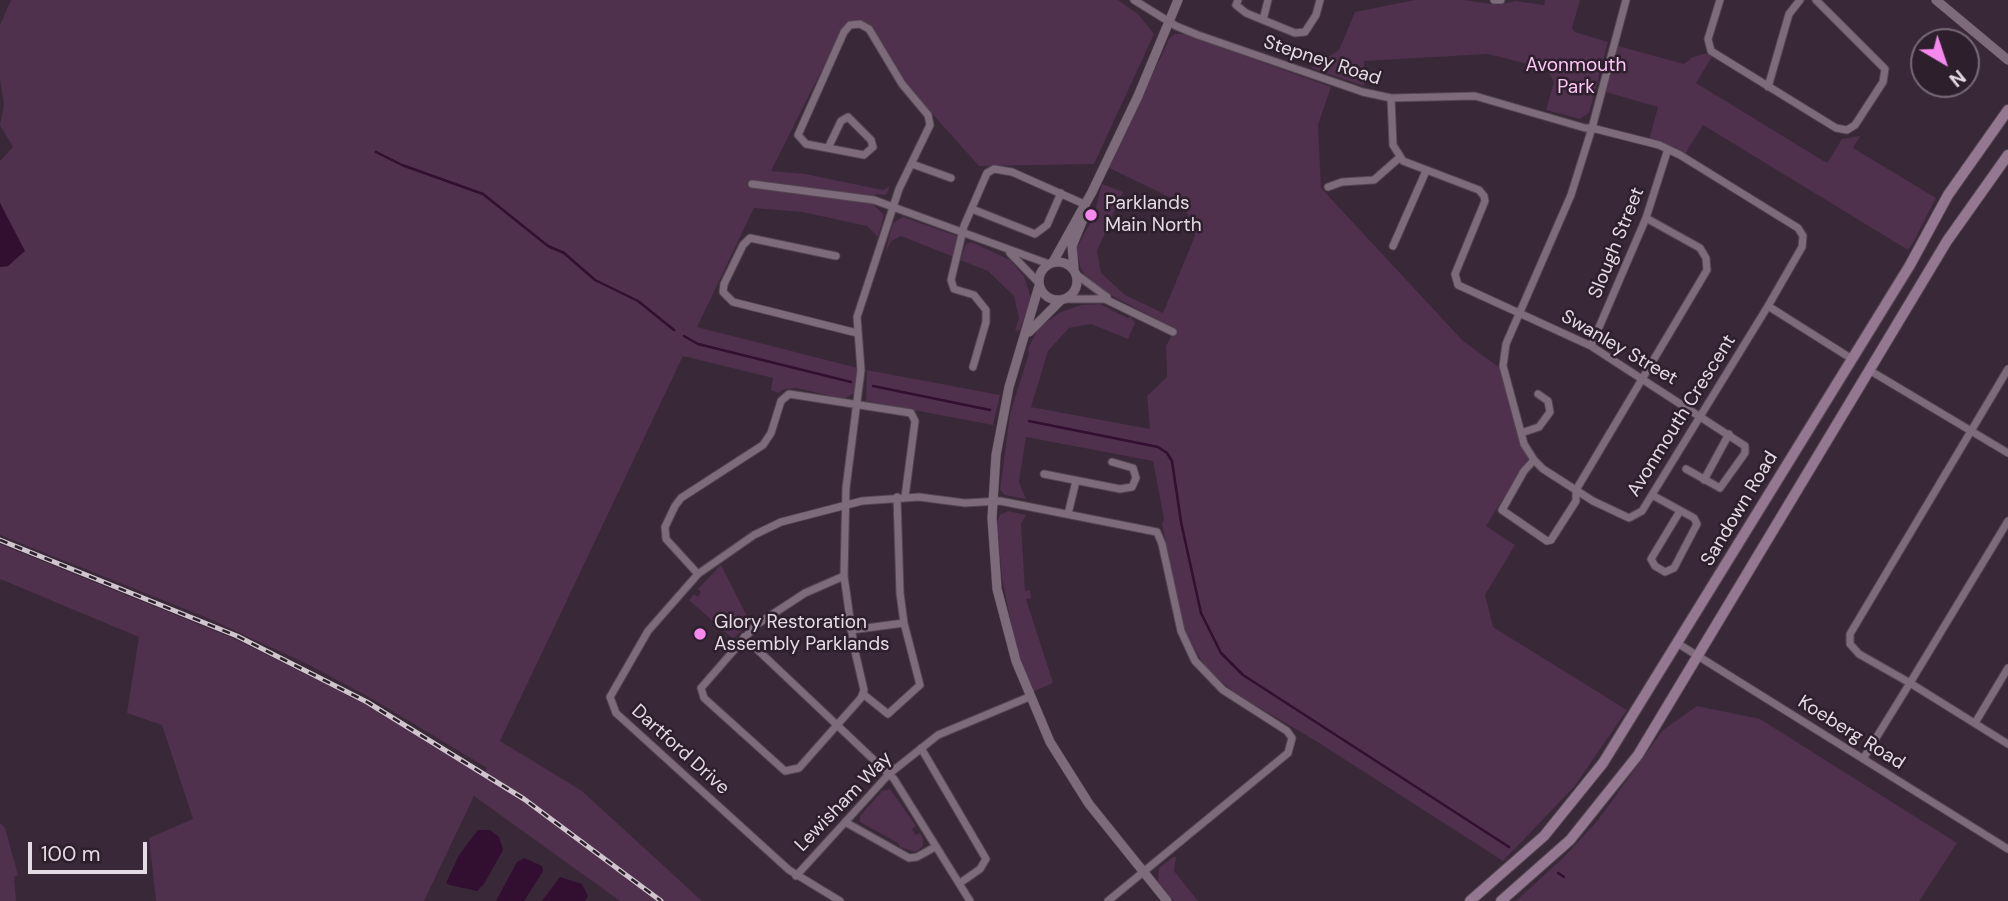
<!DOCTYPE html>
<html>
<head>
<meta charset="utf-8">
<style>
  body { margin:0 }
  #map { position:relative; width:2008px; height:901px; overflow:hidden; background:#392837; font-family:"DM Sans",sans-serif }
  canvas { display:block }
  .north { position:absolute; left:1910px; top:28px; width:70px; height:70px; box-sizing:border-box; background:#2e1f2d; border:2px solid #776a76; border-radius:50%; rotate:141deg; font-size:19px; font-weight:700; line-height:28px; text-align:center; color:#e5dbe4 }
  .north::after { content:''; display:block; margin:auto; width:24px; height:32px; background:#f689ee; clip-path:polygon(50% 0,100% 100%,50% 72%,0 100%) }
  .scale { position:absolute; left:28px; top:842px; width:119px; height:32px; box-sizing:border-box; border:4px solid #e5dbe4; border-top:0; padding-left:9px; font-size:21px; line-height:24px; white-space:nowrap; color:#e5dbe4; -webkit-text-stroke:5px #2e1f2d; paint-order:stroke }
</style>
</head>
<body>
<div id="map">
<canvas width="2008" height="901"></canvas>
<div class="north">N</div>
<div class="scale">100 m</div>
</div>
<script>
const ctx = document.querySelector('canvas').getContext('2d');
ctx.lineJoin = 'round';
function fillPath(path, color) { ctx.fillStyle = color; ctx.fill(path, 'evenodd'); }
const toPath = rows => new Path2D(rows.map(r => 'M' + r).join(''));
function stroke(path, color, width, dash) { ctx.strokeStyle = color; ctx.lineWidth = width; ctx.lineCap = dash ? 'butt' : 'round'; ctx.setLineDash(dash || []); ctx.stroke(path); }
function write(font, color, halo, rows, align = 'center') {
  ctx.font = font + ' "DM Sans",sans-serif'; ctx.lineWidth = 5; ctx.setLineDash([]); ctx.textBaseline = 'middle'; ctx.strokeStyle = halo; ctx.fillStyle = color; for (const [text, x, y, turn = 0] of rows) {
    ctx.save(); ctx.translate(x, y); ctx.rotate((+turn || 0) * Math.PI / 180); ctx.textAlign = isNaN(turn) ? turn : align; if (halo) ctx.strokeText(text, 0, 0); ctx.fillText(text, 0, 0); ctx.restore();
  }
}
const green = toPath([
  [11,0,1118,0,1138,14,1154,34,1094,164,979,166,902,80,871,25,858,19,843,28,771,171,805,174,883,190,890,186,886,195,876,194,873,204,884,215,878,237,867,226,802,212,754,208,697,327,858,368,854,393,844,399,796,388,785,389,778,393,771,390,773,378,683,356,500,741,582,791,702,901,620,901,474,796,424,901,156,901,149,838,193,819,162,725,127,713,139,637,0,579,0,544,235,639,365,704,483,775,487,768,369,697,307,664,205,617,0,535,0,267,8,266,10,224,0,203,0,161,13,147,0,125,4,105,0,79,0,25],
  [1415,0,1464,0,1498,5,1515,1,1544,5,1545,0,1580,0,1572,28,1575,32,1608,42,1589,113,1580,119,1546,110,1554,82,1547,69,1488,54,1364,61,1364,86,1311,68,1339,50,1355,12],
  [1175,34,1184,34,1331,87,1318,125,1321,188,1463,341,1500,368,1520,444,1528,459,1486,526,1515,545,1485,595,1493,627,1627,710,1574,787,1503,861,1316,741,1236,694,1205,667,1185,632,1162,524,1164,519,1153,461,1026,437,1019,482,1026,499,1005,495,1000,490,1010,414,1029,353,1028,349,1039,327,1061,312,1081,305,1100,304,1127,318,1131,317,1135,323,1128,339,1091,324,1069,328,1048,351,1031,407,1150,429,1147,396,1167,377,1166,346,1175,329,1101,290,1088,280,1081,269,1076,249,1094,216,1102,184,1123,192,1097,251,1101,273,1125,295,1163,313,1195,236,1184,204,1109,168,1169,39],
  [1618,46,1684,64,1693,57,1708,53,1712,57,1696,83,1827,163,1842,139,1860,136,1853,148,1936,198,1913,243,1908,250,1703,125,1685,154,1649,140,1658,107,1606,92],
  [903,217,957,236,954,257,901,236,891,241,885,253,893,223],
  [972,242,1010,260,1024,276,1031,298,1020,330,1015,331,1019,318,1014,296,988,271,960,260,966,244],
  [867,370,1000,395,993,425,866,401],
  [1008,511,1026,515,1021,524,1025,591,1030,590,1031,598,1026,599,1053,683,1032,692,1015,643,1002,578,997,522,1000,515],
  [721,565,750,622,733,639,689,600,694,594,698,597,701,592,698,589],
  [1697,706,1760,719,1957,843,1919,901,1516,901,1565,856,1598,820,1663,730],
  [890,789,916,826,912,829,915,835,920,833,923,839,923,846,916,852,900,847,898,843,860,822,860,816,882,791],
  [0,823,5,828,18,875,14,877,16,901,0,901],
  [1173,857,1176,857,1174,871,1198,901,1174,901,1158,882,1159,868]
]);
const water = toPath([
  [0,203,25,251,8,266,0,267],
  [478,830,490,830,499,837,503,850,484,884,477,891,450,885,446,883,459,855],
  [524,858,542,866,543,871,524,901,496,901,517,862],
  [560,877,582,884,588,896,585,901,542,901]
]);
const stream = toPath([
  [376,152,402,165,483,194,548,246,564,253,595,280,638,301,674,330],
  [684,336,698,344,851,382],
  [873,386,990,410],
  [1029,421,1158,447,1167,453,1172,461,1181,522,1201,613,1221,653,1243,675,1509,847],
  [1558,873,1564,877]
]);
const minor = toPath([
  [1134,0,1176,26,1198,35,1363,92,1391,98,1475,96,1585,128,1592,128,1659,145,1680,155,1798,228,1803,236,1802,247,1768,306,1642,511,1629,518,1593,501,1543,469,1534,460,1524,444,1503,366,1506,344,1571,195,1592,128,1626,0],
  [1238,0,1236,5,1246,13,1295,33,1305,32,1316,15,1320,0],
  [1494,0,1501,0],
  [1720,0,1708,39,1711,51,1836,128,1847,130,1855,125,1883,82,1885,69,1816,0],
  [1263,20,1268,0],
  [1768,87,1789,14,1800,0],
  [1391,98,1393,145,1403,161,1479,190,1484,196,1485,201,1455,274,1458,285,1591,346,1745,446,1745,453,1720,488,1686,469],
  [828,148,841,121,848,117,871,140,873,147,864,155,806,144,798,135,844,32,850,25,860,24,869,29,902,84,928,115,930,125,899,189,857,317,861,370,846,488,844,576,854,647,864,690,861,698,799,768,785,771,704,698,701,688,756,625,805,593,844,576],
  [912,164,951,178],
  [752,184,874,200,1049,264],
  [1328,187,1342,182,1374,180,1399,158],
  [972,209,1035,234,1047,225,1061,193],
  [1393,246,1426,171],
  [1010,253,1039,283],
  [836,256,750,238,743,245,724,284,723,292,733,302,857,333],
  [1077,275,1107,297],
  [1067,299,1105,299,1173,332],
  [1768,306,1852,359],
  [1591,346,1646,218,1668,149],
  [973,367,986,322,986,310,974,295,954,289,951,280,964,226,987,173,994,169,1012,172,1084,204],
  [1869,370,2008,453],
  [1521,433,1539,427,1550,412,1548,401,1538,394],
  [1534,460,1524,471,1502,510,1547,541,1551,540,1576,501,1576,490,1707,270,1706,258,1700,248,1646,218],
  [1044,474,1120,489,1132,487,1136,478,1133,468,1112,462],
  [1704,480,1729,434],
  [1652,495,1694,518,1697,524,1674,568,1665,572,1655,566,1651,559,1680,511],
  [1068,514,1076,481],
  [2008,521,1910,683,2008,744],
  [698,574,666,539,665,527,675,506,681,498,763,445,771,433,781,401,789,394,911,413,915,421,905,497],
  [851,630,904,623],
  [744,637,894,779,970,901],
  [1677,643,2008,849],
  [863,694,888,714,920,685,904,623,900,593,897,497],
  [1975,723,2008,668],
  [921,748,986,859,980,869,960,883],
  [1863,759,1910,683,1859,654,1850,644,1850,634,2008,369],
  [845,822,909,858,917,857,935,847],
  [796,876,889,774,938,735,1029,697],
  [840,901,789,870,616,713,610,697,648,631,698,574,754,535,781,522,862,501,919,497,965,503,1000,501,1157,532,1162,544,1181,631,1195,661,1223,690,1287,731,1292,738,1288,753,1108,901]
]);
const tertiary = toPath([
  [1936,0,2008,60],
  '1039 281a19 19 0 1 1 38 0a19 19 0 1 1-38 0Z',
  [1053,262,1092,192,1138,96,1178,0],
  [1074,269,1072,246,1084,217],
  [1039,286,1009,387,996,455,992,518,997,589,1016,661,1050,742,1089,804,1167,901],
  [1029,332,1061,300]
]);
const secondary = toPath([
  [1470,901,1544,836,1603,763,1910,265,1948,195,2008,110],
  [1501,901,1570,840,1638,755,1947,241,2008,155]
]);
const rail = toPath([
  [0,540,237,636,367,702,524,799,661,901]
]);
const markers = [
  [1091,215,7,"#f689ee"],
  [700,634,7,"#f689ee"]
];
const streetNames = [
  ["Stepney Road",1322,61,18],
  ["Slough Street",1617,243,-68],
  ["Swanley Street",1619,348,30],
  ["Avonmouth Crescent",1682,416,-58],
  ["Sandown Road",1740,509,-59],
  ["Koeberg Road",1851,733,32],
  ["Dartford Drive",680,750,42],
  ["Lewisham Way",844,802,-46]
];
const parkNames = [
  ["Avonmouth",1576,66],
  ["Park",1576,88]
];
const poiNames = [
  ["Parklands",1105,204],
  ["Main North",1105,226],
  ["Glory Restoration",714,623],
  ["Assembly Parklands",714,645]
];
fillPath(green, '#4f304d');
fillPath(water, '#320e30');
stroke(stream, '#320e30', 2.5);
stroke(minor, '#534651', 9);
stroke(tertiary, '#534651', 10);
stroke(secondary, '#534651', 12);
stroke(minor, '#7d6a7a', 7);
stroke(tertiary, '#7d6a7a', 9);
stroke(secondary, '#947790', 10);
stroke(rail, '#d0c5cf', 5);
stroke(rail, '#2e1f2d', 2.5, [8]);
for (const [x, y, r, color] of markers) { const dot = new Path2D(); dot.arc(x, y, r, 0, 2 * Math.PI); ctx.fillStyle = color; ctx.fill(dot); stroke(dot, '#2e1f2d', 2.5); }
write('19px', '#e5dbe4', '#2e1f2d', streetNames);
write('19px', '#fdc7f7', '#2e1f2d', parkNames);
write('19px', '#e5dbe4', '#2e1f2d', poiNames, 'left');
</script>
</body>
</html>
